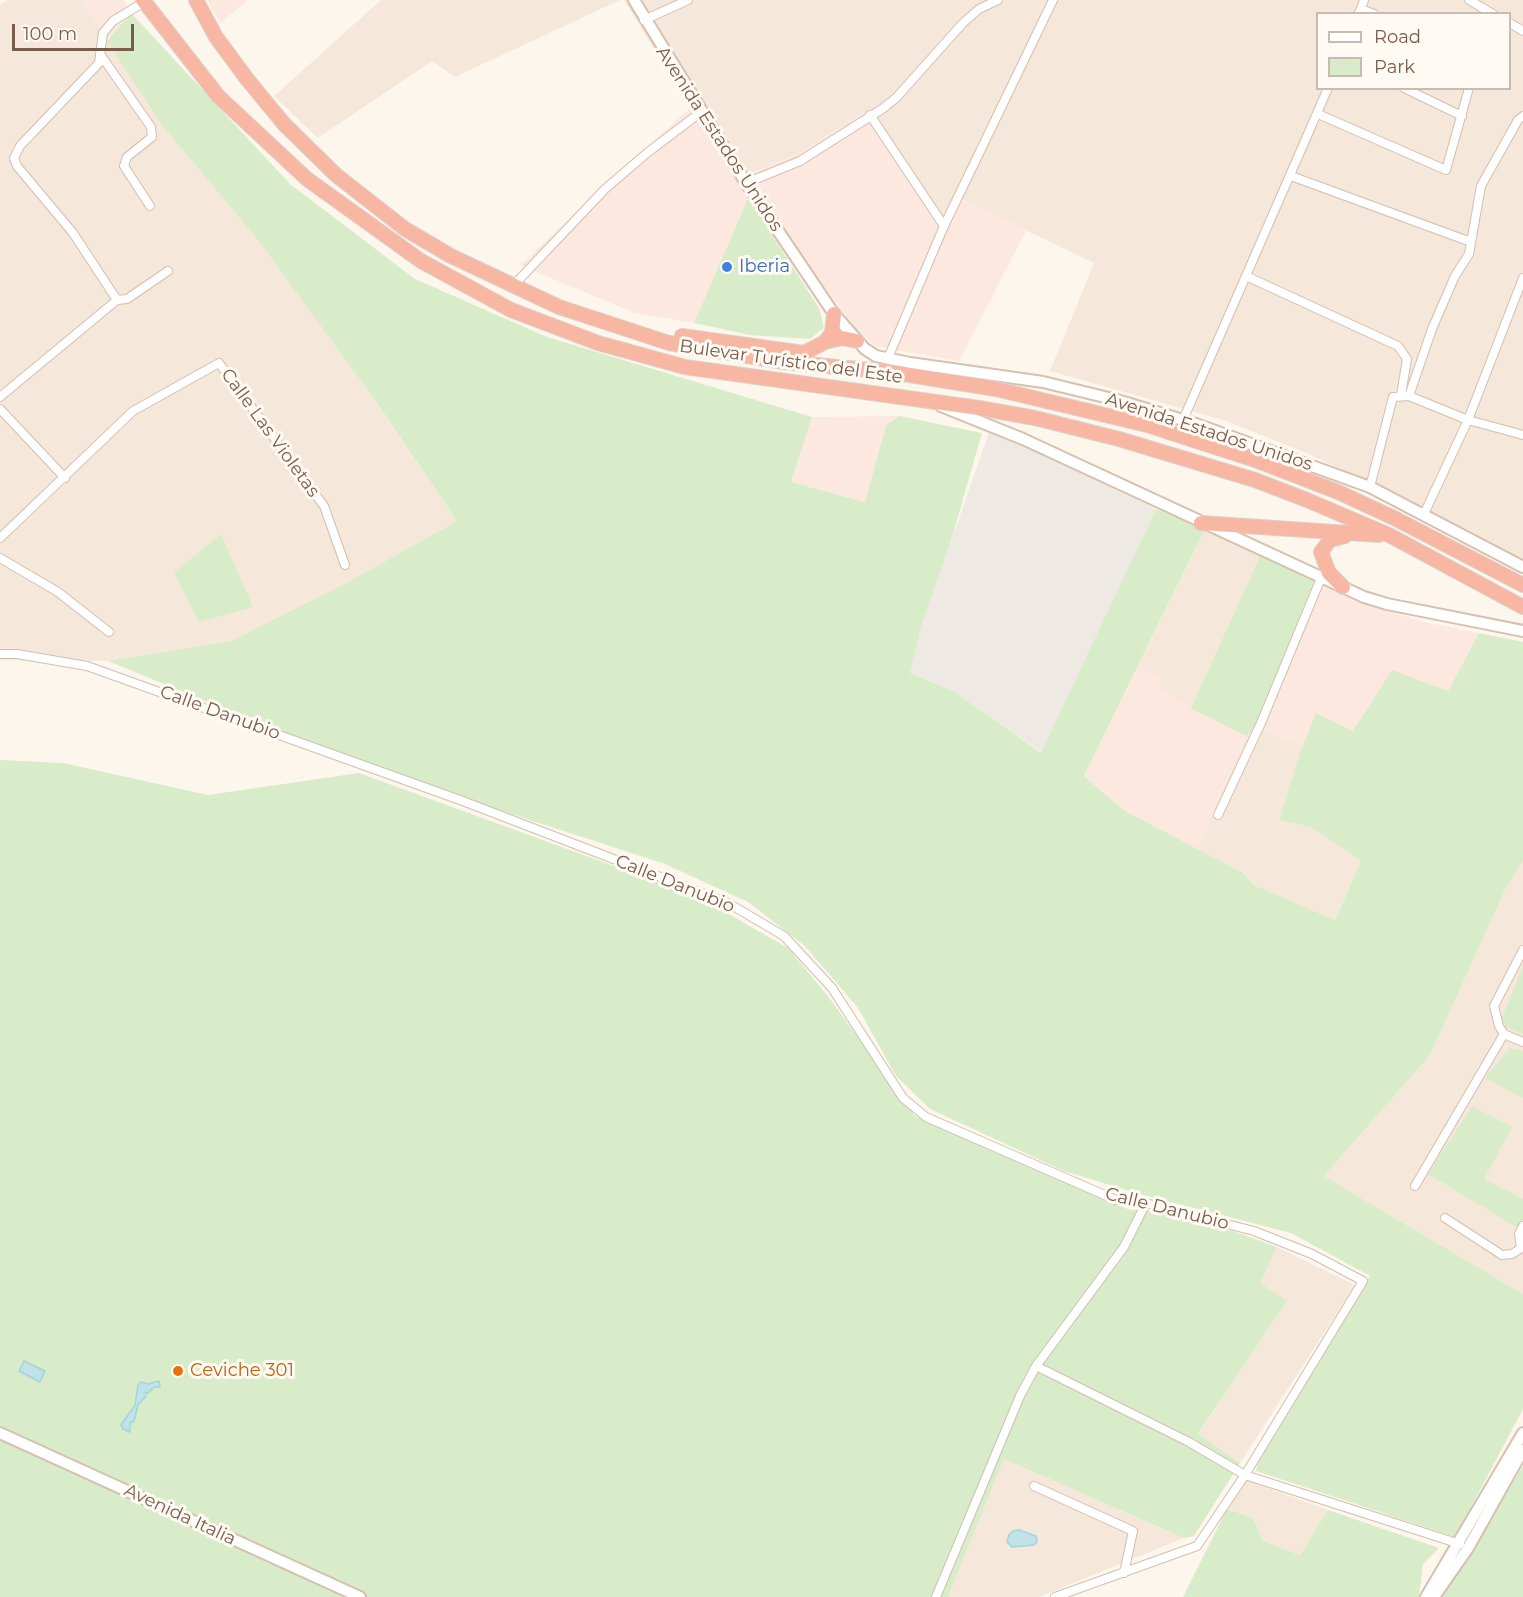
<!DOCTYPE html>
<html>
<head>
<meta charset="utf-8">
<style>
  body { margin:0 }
  #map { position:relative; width:1523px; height:1597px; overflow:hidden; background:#fdf6ec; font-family:Montserrat,sans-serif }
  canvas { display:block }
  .legend { position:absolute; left:1316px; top:12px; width:195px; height:78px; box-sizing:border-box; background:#fffaf3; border:2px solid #cabbb1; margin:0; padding:8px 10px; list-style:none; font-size:18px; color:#7a5c4d }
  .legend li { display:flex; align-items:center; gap:12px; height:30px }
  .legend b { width:30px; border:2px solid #cabbb1 }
  .scale { position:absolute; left:12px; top:24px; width:122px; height:27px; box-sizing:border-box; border:3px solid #7a5c4d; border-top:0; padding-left:8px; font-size:18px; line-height:21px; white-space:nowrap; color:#7a5c4d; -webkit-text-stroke:4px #fffaf3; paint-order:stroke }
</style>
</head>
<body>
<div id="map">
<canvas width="1523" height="1597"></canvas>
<ul class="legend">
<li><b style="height:8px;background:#fff"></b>Road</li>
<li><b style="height:16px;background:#d8ecc9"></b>Park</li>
</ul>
<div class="scale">100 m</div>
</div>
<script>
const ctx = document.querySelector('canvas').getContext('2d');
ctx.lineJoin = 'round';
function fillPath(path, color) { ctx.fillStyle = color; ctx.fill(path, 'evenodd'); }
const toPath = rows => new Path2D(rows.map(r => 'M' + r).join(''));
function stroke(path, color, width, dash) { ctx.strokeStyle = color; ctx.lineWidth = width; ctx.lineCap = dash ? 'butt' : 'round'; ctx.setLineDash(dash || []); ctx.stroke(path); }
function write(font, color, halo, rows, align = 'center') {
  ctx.font = font + ' Montserrat,sans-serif'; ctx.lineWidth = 6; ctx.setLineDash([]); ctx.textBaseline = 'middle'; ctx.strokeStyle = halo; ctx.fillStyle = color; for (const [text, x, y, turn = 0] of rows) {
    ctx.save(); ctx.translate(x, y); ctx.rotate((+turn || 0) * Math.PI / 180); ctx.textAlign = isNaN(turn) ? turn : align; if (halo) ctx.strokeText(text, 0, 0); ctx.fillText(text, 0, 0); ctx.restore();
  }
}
const residential = toPath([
  [7,0,82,0,161,124,258,240,344,356,457,521,346,583,231,641,108,661,0,660,0,5],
  [381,0,620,0,455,77,432,61,318,138,274,96],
  [624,0,1523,0,1523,565,1377,485,1299,450,1223,420,1050,371,1094,263,963,200,944,236,865,111,803,151,745,176,690,108],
  [1318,14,1510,14,1510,88,1318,88],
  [1205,529,1260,556,1191,708,1159,690,1139,665],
  [1254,728,1303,745,1279,820,1311,827,1361,861,1335,920,1254,885,1243,873,1197,850,1246,736],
  [1523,861,1523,1294,1324,1176,1430,1055,1505,890],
  [1277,1247,1355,1285,1240,1463,1198,1435,1287,1301,1259,1283],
  [1004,1459,1184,1538,1039,1597,948,1597],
  [1246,1480,1328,1510,1300,1555,1263,1541,1253,1518,1227,1509]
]);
const commercial = toPath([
  [82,0,124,0,131,13,107,40],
  [207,0,248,0,220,23],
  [690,108,748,198,694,323,632,312,520,265],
  [865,111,944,236,962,200,1027,229,959,361,875,346,852,325,745,176,803,151],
  [900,416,886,425,865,502,791,482,812,417],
  [1314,581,1366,605,1424,622,1479,633,1448,691,1353,731,1316,713,1303,745,1254,728],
  [1139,665,1162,679,1159,690,1246,736,1197,850,1125,811,1084,776]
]);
const industrial = toPath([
  [990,430,1156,509,1042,753,955,692,910,673,921,627]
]);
const green = toPath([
  [131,13,290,184,415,279,547,337,812,417,791,482,865,502,886,425,900,416,982,433,950,544,921,627,910,673,955,692,1041,753,1156,509,1205,529,1084,776,1125,811,1243,873,1254,885,1335,920,1361,861,1311,827,1279,820,1301,750,1316,713,1353,731,1392,670,1448,691,1479,633,1523,642,1523,861,1505,890,1430,1055,1324,1176,1523,1294,1523,1409,1455,1537,1256,1471,1258,1462,1370,1276,1291,1233,1136,1193,1064,1171,930,1109,896,1076,858,1008,805,946,748,902,665,864,358,764,108,661,231,641,346,583,457,521,372,396,258,240,161,124,107,41],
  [748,198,819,308,824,328,810,339,750,335,694,323],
  [221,534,253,607,199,622,174,573],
  [1260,556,1314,581,1254,728,1246,736,1191,708],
  [0,760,63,763,208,795,359,773,699,897,788,948,827,995,915,1116,1130,1210,1145,1210,1236,1232,1277,1247,1260,1283,1287,1301,1198,1434,1240,1463,1194,1536,1184,1538,1004,1459,948,1597,0,1597],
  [1523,966,1523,1034,1506,1027,1502,1018],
  [1510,1048,1523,1051,1523,1098,1485,1078],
  [1472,1106,1512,1127,1484,1179,1523,1199,1523,1219,1518,1228,1428,1174],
  [1523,1466,1523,1597,1442,1597],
  [1227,1509,1253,1518,1263,1541,1300,1555,1328,1510,1439,1548,1423,1564,1419,1597,1183,1597]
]);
const water = toPath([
  [24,1361,45,1371,40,1382,19,1371,24,1361],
  [159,1381,160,1387,154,1387,148,1393,145,1392,146,1396,138,1405,134,1421,130,1423,130,1432,123,1429,121,1425,135,1405,138,1385,141,1382,148,1384,159,1381],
  [1019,1530,1036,1536,1037,1542,1034,1545,1012,1547,1007,1542,1009,1535,1013,1531,1019,1530]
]);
const street = toPath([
  [1469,0,1493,14],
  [1361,9,1364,0],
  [1358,14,1361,9,1374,14],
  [644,20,688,0],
  [1510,23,1523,31],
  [100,54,151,127,152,137,127,157,124,166,150,206],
  [1404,88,1462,116],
  [1318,114,1446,170,1469,88],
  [870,115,944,226],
  [1291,176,1471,242],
  [746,183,800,161,882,109,896,98,963,23,979,9,998,0],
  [1246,276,1398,346,1407,359,1401,395],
  [513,286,605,189,647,153,701,112],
  [117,300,127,299,168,271],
  [888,358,944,226,1053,0],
  [1409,396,1432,329,1455,276,1469,254,1481,186,1518,120,1523,116],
  [0,397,117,300,73,233,17,166,14,158,20,146,99,63,103,33,113,21,144,2],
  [0,409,65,478],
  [1183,420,1328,88],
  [1370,487,1393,397,1409,396,1468,420,1523,435],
  [1424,514,1468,420,1523,278],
  [0,538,133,411,219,363,324,506,345,565],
  [0,558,58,592,109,632],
  [0,654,17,654,87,666,460,800,728,903,784,936,832,988,903,1098,926,1117,1116,1200,1134,1200,1254,1231,1312,1254,1363,1281,1245,1475,1460,1544],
  [1218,815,1261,723,1321,578],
  [1523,950,1494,1006,1499,1026,1504,1034,1523,1042],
  [1415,1186,1504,1034],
  [1445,1218,1502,1255,1512,1254,1523,1247],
  [1521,1248,1519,1234,1523,1226],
  [1036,1366,1189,1442,1245,1475,1197,1546,1055,1597],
  [1034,1486,1133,1531,1124,1573],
  [936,1597,1020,1396,1036,1366,1124,1247,1146,1203]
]);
const secondary = toPath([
  [634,0,746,183,834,314,865,349,876,356,910,363,1043,382,1117,400,1196,424,1370,487,1523,567],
  [941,406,1023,439,1364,597,1387,604,1523,631],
  [0,1433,360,1597],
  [1436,1594,1468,1548,1523,1450],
  [1426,1597,1523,1433]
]);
const highway = toPath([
  [143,0,218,96,307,179,421,261,511,310,598,343,685,367,979,408,1035,418,1119,439,1255,480,1307,500,1389,535,1523,607],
  [196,0,216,37,247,79,284,124,336,175,405,229,451,256,559,307,669,343,784,362,891,372,996,389,1147,425,1258,461,1338,492,1394,518,1523,585],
  [682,336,804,353,825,342,832,333,834,314],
  [825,342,842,338,857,341],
  [1201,523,1379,535],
  [1343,587,1329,573,1321,552,1330,540,1345,536]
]);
const markers = [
  [727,267,6,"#3f7fe0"],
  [178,1371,6,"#e8710a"]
];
const streetNames = [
  ["Avenida Estados Unidos",719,139,57],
  ["Bulevar Turístico del Este",791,362,8],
  ["Avenida Estados Unidos",1209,432,18],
  ["Calle Las Violetas",270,433,54],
  ["Calle Danubio",220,713,20],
  ["Calle Danubio",675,884,22],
  ["Calle Danubio",1167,1209,14],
  ["Avenida Italia",180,1515,25]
];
const shopNames = [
  ["Iberia",739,267]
];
const foodNames = [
  ["Ceviche 301",190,1371]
];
fillPath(residential, '#f5e8da');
fillPath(commercial, '#fde8e0');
fillPath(industrial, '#efe9e4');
fillPath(green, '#d8ecc9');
fillPath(water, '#bfe3e8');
stroke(water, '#a5d3da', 1.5);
stroke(street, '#d1beb0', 10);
stroke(secondary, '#d6c0b0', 14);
stroke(highway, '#dad1cd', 16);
stroke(street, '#fff', 8);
stroke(secondary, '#fff', 10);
stroke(highway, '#f7b7a3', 14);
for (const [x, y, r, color] of markers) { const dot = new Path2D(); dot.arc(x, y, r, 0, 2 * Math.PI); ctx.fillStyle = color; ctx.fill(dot); stroke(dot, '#fffaf3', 2); }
write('18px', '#7a5c4d', '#fffaf3', streetNames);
write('18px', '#366cbe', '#fffaf3', shopNames, 'left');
write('18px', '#c56008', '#fffaf3', foodNames, 'left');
</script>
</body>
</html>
